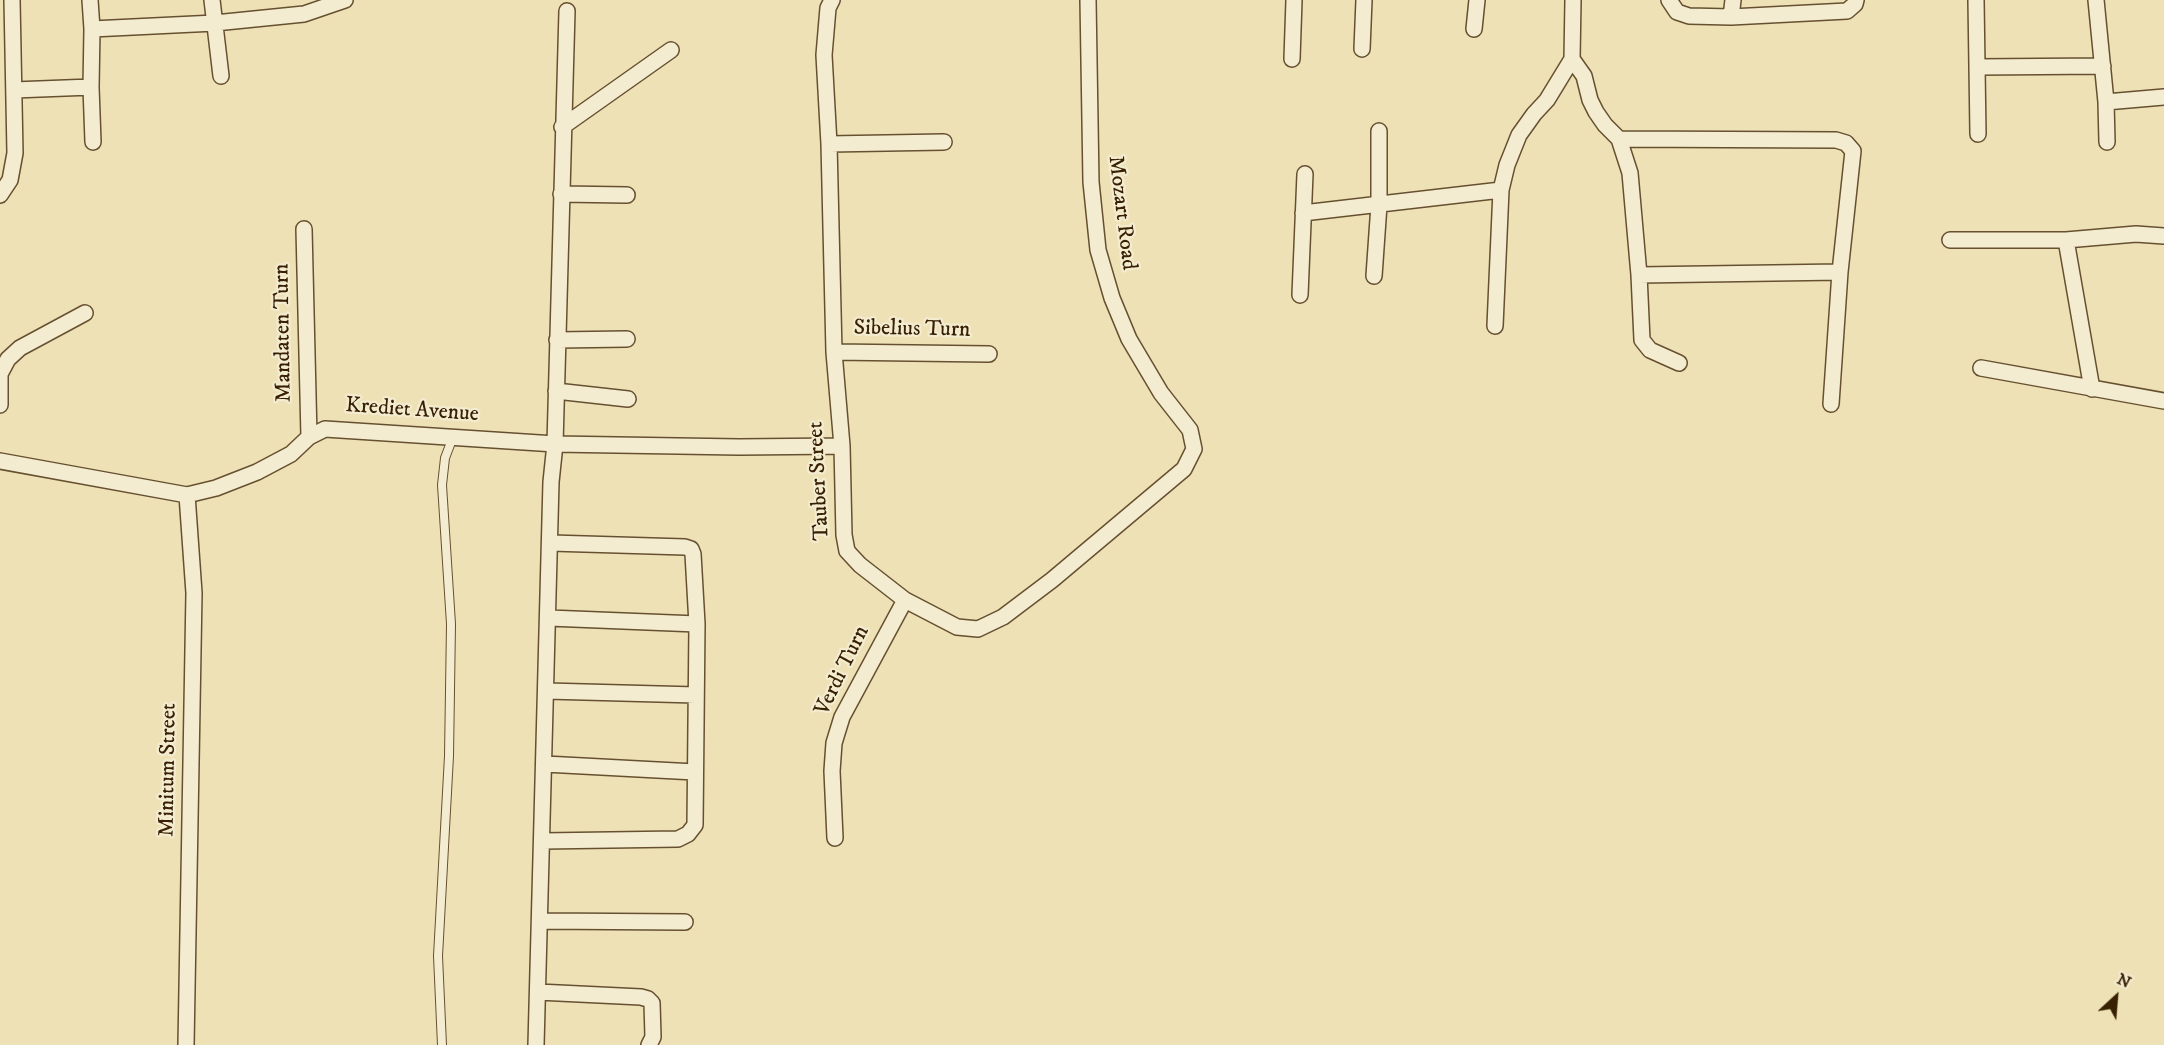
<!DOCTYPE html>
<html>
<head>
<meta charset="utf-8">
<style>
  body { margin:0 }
  #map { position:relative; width:2164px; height:1045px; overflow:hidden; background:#eee1b6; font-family:"IM FELL DW Pica",serif }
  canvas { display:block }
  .north { position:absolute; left:2086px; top:967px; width:60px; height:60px; -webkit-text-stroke:4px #f4ecd0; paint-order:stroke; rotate:26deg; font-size:16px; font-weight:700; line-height:24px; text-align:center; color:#382003 }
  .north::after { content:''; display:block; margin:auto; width:21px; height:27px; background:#382003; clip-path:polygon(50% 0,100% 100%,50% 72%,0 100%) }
</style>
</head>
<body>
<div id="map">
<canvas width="2164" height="1045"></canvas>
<div class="north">N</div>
</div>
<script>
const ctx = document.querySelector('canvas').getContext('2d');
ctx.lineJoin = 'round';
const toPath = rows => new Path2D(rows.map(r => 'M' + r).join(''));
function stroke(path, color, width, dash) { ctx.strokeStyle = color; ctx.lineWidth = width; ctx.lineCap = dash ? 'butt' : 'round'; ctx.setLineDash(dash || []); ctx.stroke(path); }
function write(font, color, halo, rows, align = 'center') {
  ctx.font = font + ' "IM FELL DW Pica",serif'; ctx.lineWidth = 4.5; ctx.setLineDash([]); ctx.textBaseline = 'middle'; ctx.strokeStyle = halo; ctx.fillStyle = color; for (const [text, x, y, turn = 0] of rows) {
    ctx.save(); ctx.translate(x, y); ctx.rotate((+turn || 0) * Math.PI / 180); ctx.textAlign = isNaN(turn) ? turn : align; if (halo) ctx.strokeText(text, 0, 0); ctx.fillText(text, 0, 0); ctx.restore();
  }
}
const lane = toPath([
  [442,1045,438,956,449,756,451,624,442,485,445,458,453,437]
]);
const street = toPath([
  [90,0,92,29,91,87,93,142],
  [212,0,221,76],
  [832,0,828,8,824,55,829,144,834,352,842,446,844,535,847,551,860,565,905,600,957,627,978,629,1003,617,1052,580,1184,469,1194,449,1190,430,1161,393,1129,339,1112,298,1098,250,1091,182,1088,0],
  [1669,0,1677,12,1689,16,1731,17,1847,11,1855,4,1856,0],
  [1976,0,1978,134],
  [2096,0,2106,102,2107,142],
  [1731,17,1733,0],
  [92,29,215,23,304,14,345,0],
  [1474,29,1477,0],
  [1362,49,1364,0],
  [1292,59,1294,0],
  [1572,59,1584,76,1590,100,1596,112,1605,125,1619,139,1630,173,1639,275,1642,340,1650,350,1679,363],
  [1978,67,2103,66],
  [14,90,91,87],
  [2106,102,2164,97],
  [562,127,671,50],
  [1619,139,1836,140,1846,143,1853,151,1840,272,1831,404],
  [829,144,944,142],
  [561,194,627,195],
  [0,195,10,180,15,153,12,0],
  [1303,213,1501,190],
  [304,229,309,437],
  [1950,240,2066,240,2136,234,2164,236],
  [2066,240,2092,389],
  [1639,275,1840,272],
  [1374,276,1379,205,1379,131],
  [1300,295,1305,174],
  [1495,326,1501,190,1507,165,1519,135,1534,114,1547,100,1572,59,1573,0],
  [557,340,627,339],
  [834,352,989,354],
  [1981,368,2164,401],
  [556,391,628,399],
  [0,405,0,374,8,359,20,348,85,313],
  [0,461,187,495,216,488,257,472,291,454,309,437,325,429,555,444,739,447,842,446],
  [549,618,697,624],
  [547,691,696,695],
  [545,764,695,772],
  [835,838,832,771,834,743,842,717,905,600],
  [543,841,678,839,688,834,695,825,697,624,693,554,691,549,685,547,551,543],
  [540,921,685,922],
  [538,992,641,997,648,999,652,1003,653,1037,649,1045],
  [186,1045,194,593,187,495],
  [536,1045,551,482,555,444,567,11]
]);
const streetNames = [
  ["Mozart Road",1121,213,83],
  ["Sibelius Turn",912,330,1],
  ["Mandaten Turn",284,333,-91],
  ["Krediet Avenue",412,411,4],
  ["Tauber Street",820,481,-93],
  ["Verdi Turn",843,671,-64],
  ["Minitum Street",169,770,-89]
];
stroke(lane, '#665030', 10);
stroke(street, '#665030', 18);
stroke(lane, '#f4ecd0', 8);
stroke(street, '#f4ecd0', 15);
write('22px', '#382003', '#f4ecd0', streetNames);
</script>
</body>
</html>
